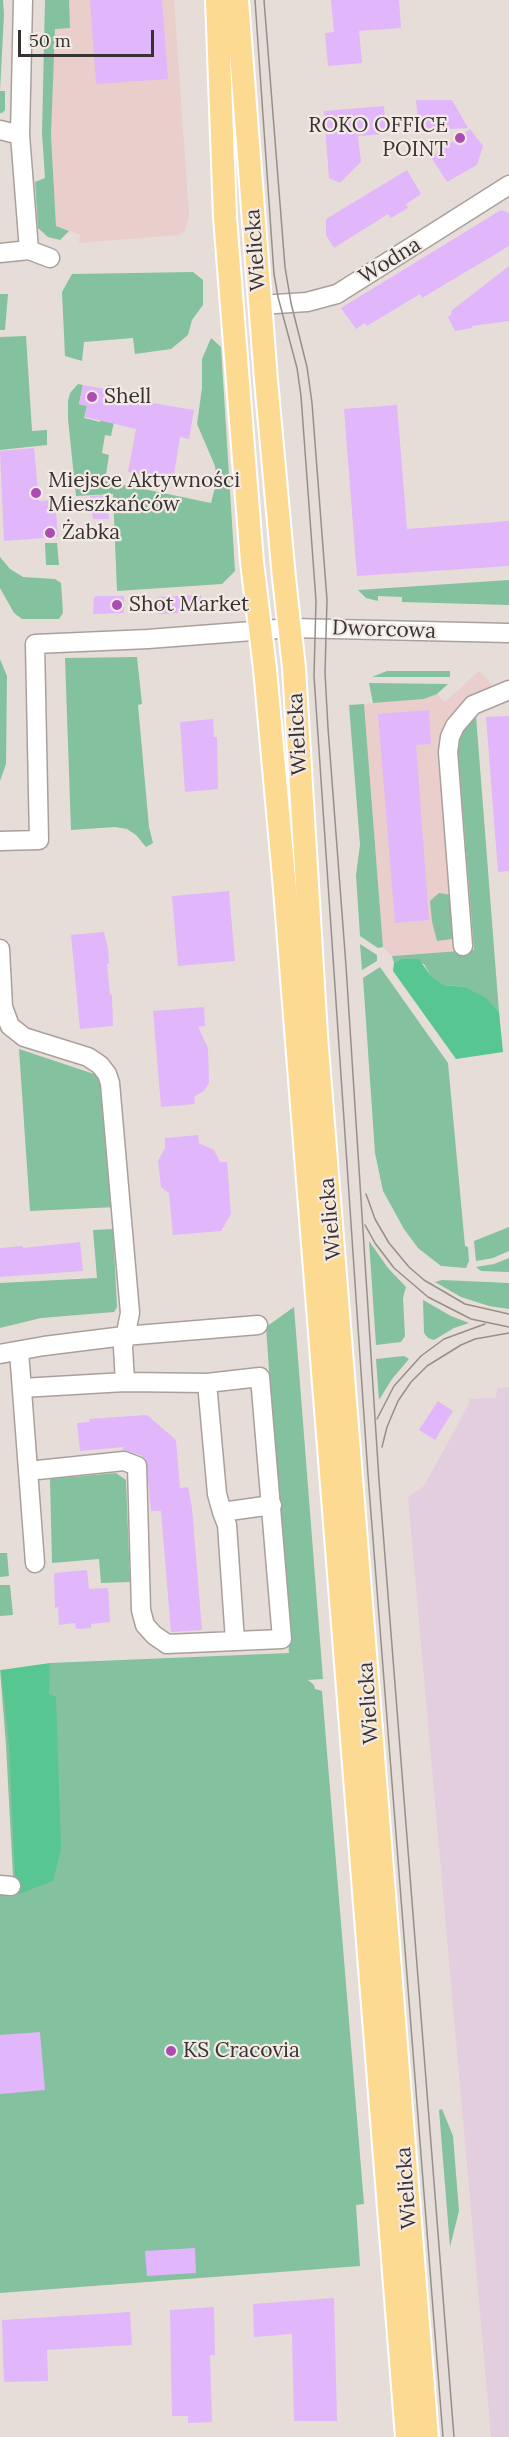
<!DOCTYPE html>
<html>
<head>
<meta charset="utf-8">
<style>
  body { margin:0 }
  #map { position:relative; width:509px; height:2437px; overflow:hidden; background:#e6ddd8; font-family:Lora,serif }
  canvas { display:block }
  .scale { position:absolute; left:18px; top:30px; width:136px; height:27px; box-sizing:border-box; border:3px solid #373332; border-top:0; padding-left:8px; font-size:18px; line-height:21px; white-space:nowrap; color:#373332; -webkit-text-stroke:4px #f4eae5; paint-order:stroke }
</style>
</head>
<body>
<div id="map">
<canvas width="509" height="2437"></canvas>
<div class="scale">50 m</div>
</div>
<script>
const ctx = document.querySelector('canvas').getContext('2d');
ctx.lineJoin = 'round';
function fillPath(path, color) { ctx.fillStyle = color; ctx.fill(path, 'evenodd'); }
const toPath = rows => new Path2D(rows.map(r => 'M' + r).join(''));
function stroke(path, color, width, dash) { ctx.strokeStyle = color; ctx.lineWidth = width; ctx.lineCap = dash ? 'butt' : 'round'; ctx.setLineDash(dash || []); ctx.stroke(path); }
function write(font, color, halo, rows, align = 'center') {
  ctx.font = font + ' Lora,serif'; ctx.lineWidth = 4.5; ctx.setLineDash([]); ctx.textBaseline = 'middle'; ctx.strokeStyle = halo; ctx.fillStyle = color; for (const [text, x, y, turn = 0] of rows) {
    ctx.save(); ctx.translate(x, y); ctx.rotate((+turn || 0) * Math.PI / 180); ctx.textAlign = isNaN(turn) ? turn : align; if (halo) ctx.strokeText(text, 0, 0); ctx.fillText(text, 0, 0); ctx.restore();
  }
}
const commercial = toPath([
  [55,0,174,0,189,215,185,231,179,235,79,243,80,235,56,226,51,135],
  [479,671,489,681,496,696,456,727,474,951,392,956,383,947,364,704,423,699,437,694,445,702]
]);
const industrial = toPath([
  [509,1387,509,2437,491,2437,408,1497,424,1486,470,1402,469,1399,496,1398,497,1388]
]);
const green = toPath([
  [0,0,3,0,4,15,0,91,5,91,5,110,2,113,0,113],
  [45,0,69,0,70,28,55,29,51,135,56,226,69,231,60,240,48,237,38,228,35,182,45,178,42,133],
  [193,272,203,280,203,305,192,320,188,335,171,349,135,354,133,338,84,342,82,361,65,356,62,292,72,274],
  [0,294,8,294,5,330,0,330],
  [26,336,32,431,47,430,47,445,0,450,0,337],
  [211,338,221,347,235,571,222,584,117,591,113,494,76,496,68,419,68,401,70,393,78,384,83,385,79,404,87,406,84,418,100,422,108,385,121,388,111,436,105,435,102,453,109,455,105,481,211,503,217,480,215,466,197,424,202,388,202,359],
  [45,543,57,543,59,565,46,565],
  [0,557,10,569,23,577,55,579,61,583,63,613,59,619,22,619,14,613,0,588],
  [509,580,509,605,402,602,402,597,378,596,378,601,366,598,358,590],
  [137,657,142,704,138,705,149,827,153,843,146,847,136,835,127,829,115,827,71,830,65,658],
  [0,659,7,676,6,764,0,781],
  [387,671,450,671,450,677,372,677],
  [369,683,448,684,437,694,424,699,373,703],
  [364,704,383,947,378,948,360,936,356,875,360,845,349,705],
  [476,716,499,1012,485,998,466,987,444,985,430,975,424,964,401,959,394,963,392,956,474,950,457,737],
  [439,893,451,895,455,934,452,939,437,941,432,921,430,901],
  [360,944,377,955,377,961,362,970],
  [380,967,448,1063,465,1246,468,1247,469,1261,466,1268,441,1266,418,1248,404,1229,383,1191,375,1153,363,978],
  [19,1049,100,1076,116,1207,30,1211],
  [509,1227,509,1251,493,1258,476,1261,474,1241],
  [113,1229,117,1307,114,1312,41,1318,0,1328,0,1283,97,1278,93,1230],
  [369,1241,388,1268,406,1287,403,1298,405,1336,401,1342,376,1345],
  [509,1258,509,1272,481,1271,476,1267,494,1264],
  [442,1280,509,1283,509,1309,489,1306,461,1297,435,1282],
  [423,1300,451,1316,469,1323,454,1328,434,1340,428,1338,424,1333],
  [294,1307,323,1679,308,1680,314,1685,315,1689,322,1691,364,2204,356,2205,360,2266,0,2293,0,1894,14,1895,6,1745,0,1670,50,1668,50,1663,289,1653,266,1327],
  [404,1356,409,1359,392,1379,379,1400,376,1359],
  [116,1473,126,1480,130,1582,101,1583,99,1559,52,1563,50,1479],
  [0,1553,7,1553,9,1576,0,1577],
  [0,1585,10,1585,13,1615,0,1616],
  [442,2109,453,2136,459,2211,450,2247,439,2110]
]);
const forest = toPath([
  [401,959,419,959,430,975,444,985,466,987,486,998,499,1012,503,1052,456,1059,393,971,394,963],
  [50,1663,49,1694,56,1697,61,1849,53,1881,16,1895,9,1744,1,1670]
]);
const building = toPath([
  [90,0,162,0,168,79,96,84],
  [331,0,399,0,401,28,359,31,362,63,328,66,325,33,334,32],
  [416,100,452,100,468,128,419,131],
  [384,106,386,134,358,136,361,162,340,183,329,178,324,111],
  [470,129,483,146,477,165,447,182,431,157],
  [407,170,421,194,406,204,408,208,391,218,388,214,334,248,326,235,326,219],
  [501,210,509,213,509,246,422,298,420,294,367,326,365,323,356,329,341,308],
  [509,266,509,321,472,326,472,328,455,331,448,317,452,313,451,311],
  [83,385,106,389,105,395,194,410,189,439,180,437,173,481,128,472,136,429,85,417,87,406,79,404],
  [397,405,407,529,509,521,509,566,357,576,344,409],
  [34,448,39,501,55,500,58,537,4,541,0,451],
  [107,495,109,519,93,519,90,496],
  [201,595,202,612,158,614,157,597],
  [99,596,124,596,124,613,93,614,94,597],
  [429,710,431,744,416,745,429,920,395,923,378,714],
  [509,716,509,871,498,872,486,717],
  [213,719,214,737,217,737,218,789,185,792,180,722],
  [229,891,235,961,178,966,172,896],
  [104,932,108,949,109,963,107,964,110,995,112,994,113,1026,80,1029,71,935],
  [204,1007,205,1026,198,1027,208,1048,209,1083,204,1091,194,1097,195,1104,161,1107,153,1011],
  [198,1135,199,1143,214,1150,220,1162,227,1162,231,1214,221,1231,173,1235,169,1193,161,1187,158,1161,165,1148,165,1138],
  [80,1242,83,1271,0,1277,0,1248,23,1246,23,1248],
  [438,1401,453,1411,435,1440,419,1430],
  [147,1415,176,1440,180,1488,188,1487,192,1508,202,1630,171,1632,161,1511,151,1511,146,1460,141,1455,123,1450,124,1447,80,1451,77,1423,90,1422,89,1419],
  [87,1570,89,1589,108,1588,110,1622,91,1624,91,1628,76,1629,75,1623,59,1625,58,1607,55,1608,54,1573],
  [40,2032,45,2090,0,2094,0,2035],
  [195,2248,196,2273,147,2276,145,2251],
  [334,2298,337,2421,294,2421,292,2334,254,2337,253,2304],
  [214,2307,215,2355,210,2355,212,2422,188,2423,188,2416,172,2416,170,2310],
  [130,2312,132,2345,47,2350,48,2381,4,2382,2,2320]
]);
const minor = toPath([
  [0,130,20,135,23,0],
  [20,135,29,250],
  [0,253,29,250,50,258],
  [260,305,307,302,337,294,509,185],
  [0,841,39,840,35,644,148,639,291,628,509,633],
  [463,946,448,752,450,737,455,726,473,705,509,690],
  [0,949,3,1007,10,1026,24,1037,88,1057,100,1065,107,1074,110,1083,130,1313,123,1347,125,1382],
  [19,1351,35,1563],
  [0,1354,44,1346,124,1336,258,1325],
  [207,1383,217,1494,222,1512],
  [22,1388,125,1382,207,1383,260,1377,282,1639,167,1644,154,1635,145,1625,141,1610,137,1466,124,1461,28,1471],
  [235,1641,227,1525,222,1512,272,1505],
  [0,1885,11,1886]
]);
const major = toPath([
  [217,0,225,217,252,562,265,669,285,889,407,2437],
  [237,0,266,380,284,578,294,668,316,1035,427,2437]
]);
const tram = toPath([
  [255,0,274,274,278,297,297,368,301,396,316,601,314,676,368,1475,443,2437],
  [264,0,285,267,291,303,307,367,312,403,327,600,325,673,328,728,346,966,379,1480,454,2437],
  [366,1194,375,1219,389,1243,409,1267,424,1280,465,1304,509,1314],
  [365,1225,375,1243,394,1268,428,1297,471,1319,509,1327],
  [377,1419,394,1386,421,1356,444,1339,485,1324],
  [382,1447,387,1427,398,1401,411,1382,427,1366,461,1345,475,1339,509,1333]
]);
const markers = [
  [460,138,6,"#ac4cb3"],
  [92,397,6,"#ac4cb3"],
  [36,493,6,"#ac4cb3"],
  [50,533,6,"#ac4cb3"],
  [117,605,6,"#ac4cb3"],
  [171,2051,6,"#ac4cb3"]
];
const poiNames = [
  ["ROKO OFFICE",448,126,"right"],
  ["POINT",448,150,"right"],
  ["Shell",104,397],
  ["Miejsce Aktywności",48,481],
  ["Mieszkańców",48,505],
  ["Żabka",62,533],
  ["Shot Market",129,605],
  ["KS Cracovia",183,2051]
];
const streetNames = [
  ["Wielicka",256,250,-94],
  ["Wodna",390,261,-32],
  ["Dworcowa",384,630,2],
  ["Wielicka",298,734,-93],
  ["Wielicka",331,1219,-95],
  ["Wielicka",369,1703,-94],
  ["Wielicka",407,2188,-94]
];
fillPath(commercial, '#e9cecc');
fillPath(industrial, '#e2cede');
fillPath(green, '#84c19f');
fillPath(forest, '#58c690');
fillPath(building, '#e1b6fa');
stroke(minor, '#a9a09c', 21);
stroke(major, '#fff', 26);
stroke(minor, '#fff', 18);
stroke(major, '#fdda91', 22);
stroke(tram, '#958f8c', 1.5);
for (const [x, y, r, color] of markers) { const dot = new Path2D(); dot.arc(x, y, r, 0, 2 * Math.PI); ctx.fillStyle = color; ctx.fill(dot); stroke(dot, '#f4eae5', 2); }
write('21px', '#373332', '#f4eae5', poiNames, 'left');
write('21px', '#373332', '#f4eae5', streetNames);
</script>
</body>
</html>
